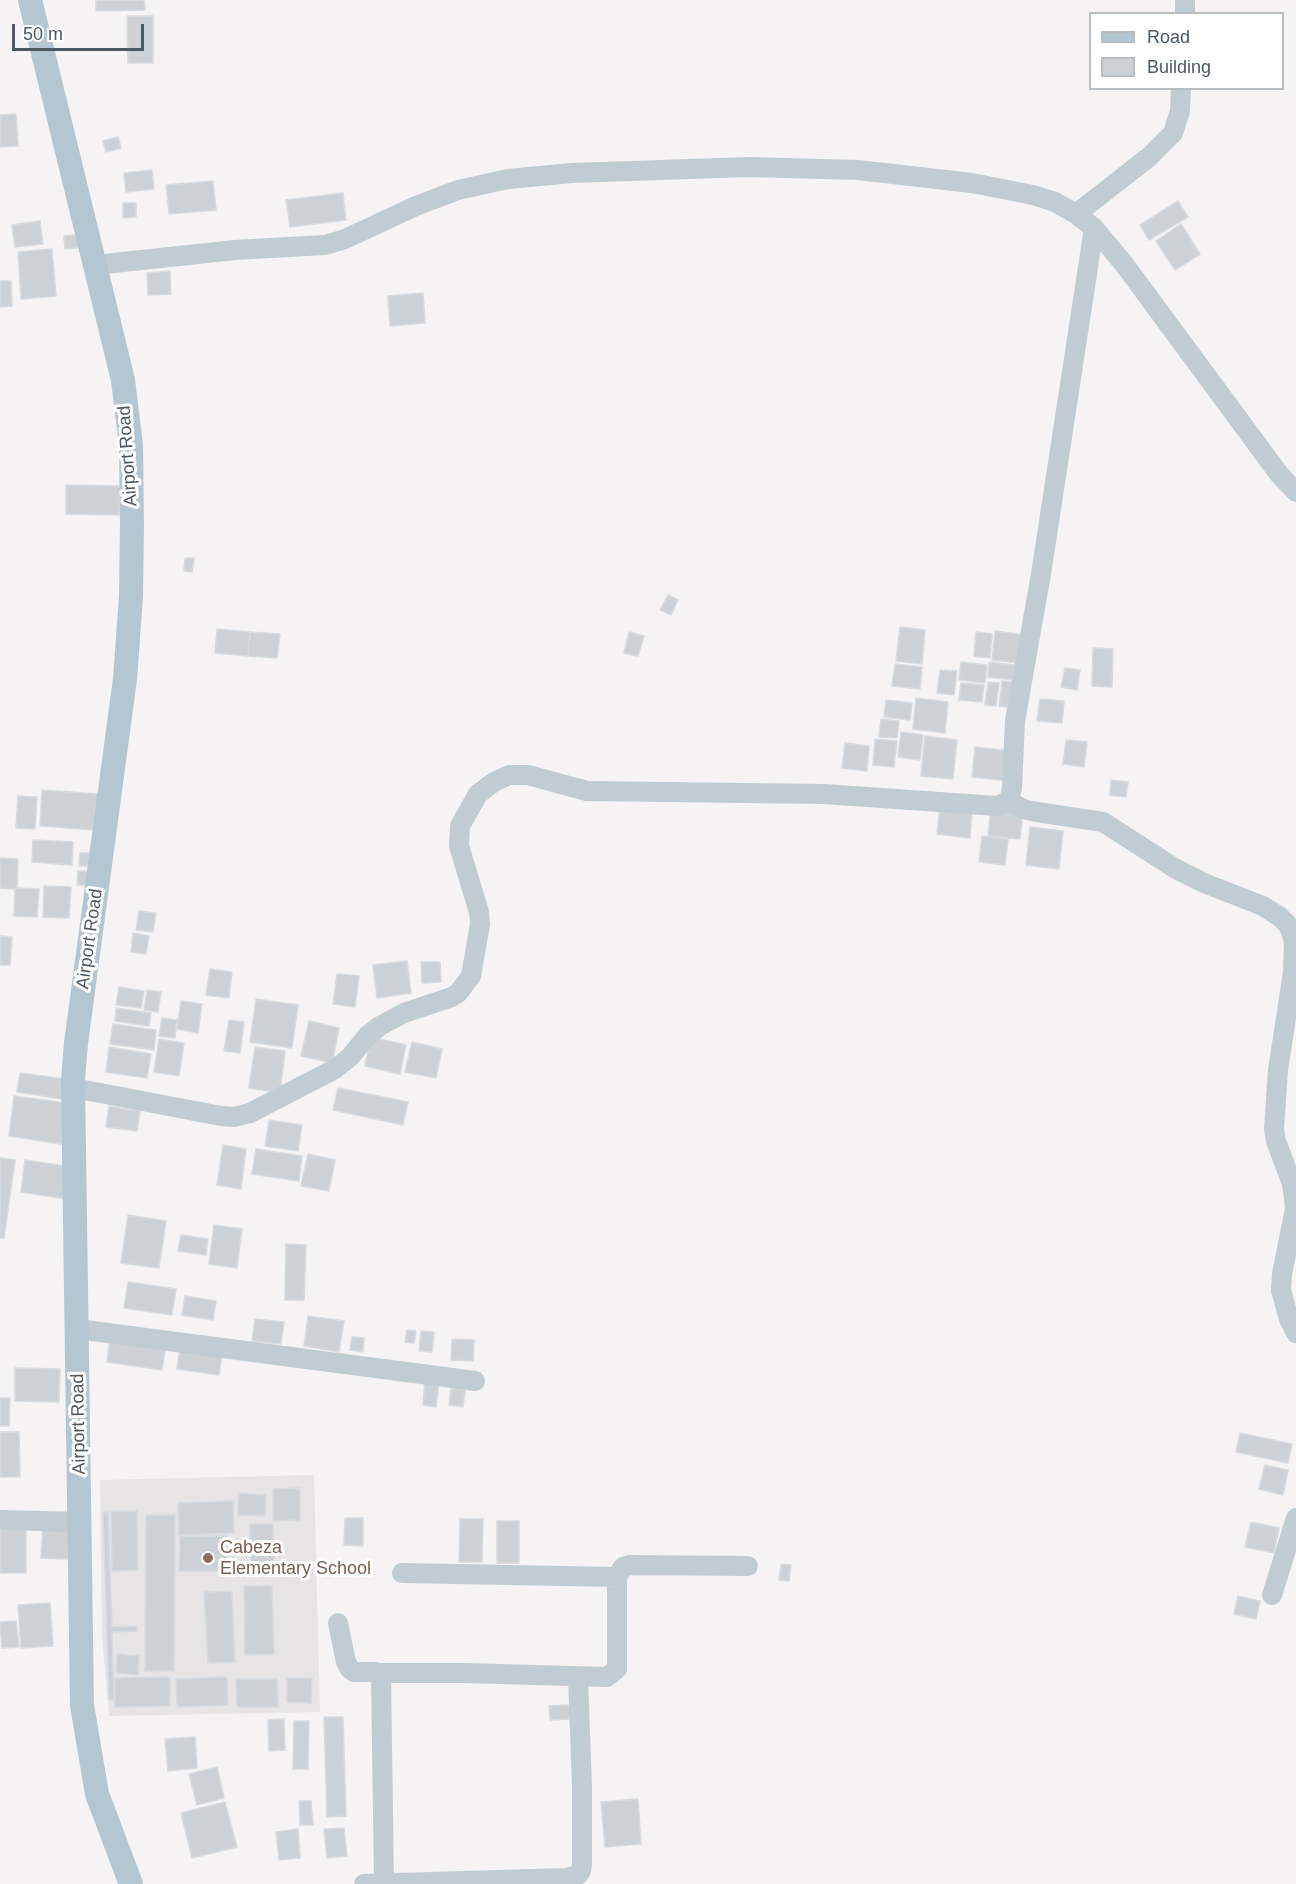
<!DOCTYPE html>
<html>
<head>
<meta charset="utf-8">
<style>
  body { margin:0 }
  #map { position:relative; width:1296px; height:1884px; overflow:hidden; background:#f5f3f3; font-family:Helvetica,sans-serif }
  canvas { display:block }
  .legend { position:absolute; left:1089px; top:12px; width:195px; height:78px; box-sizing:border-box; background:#fff; border:2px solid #b7bdc0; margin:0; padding:8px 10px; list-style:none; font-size:18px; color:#4a5961 }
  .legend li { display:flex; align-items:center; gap:12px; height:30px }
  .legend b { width:30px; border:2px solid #b7bdc0 }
  .scale { position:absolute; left:12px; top:24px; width:132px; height:27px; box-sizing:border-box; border:3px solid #4a5961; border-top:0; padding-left:8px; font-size:18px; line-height:21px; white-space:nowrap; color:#4a5961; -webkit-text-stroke:4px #fff; paint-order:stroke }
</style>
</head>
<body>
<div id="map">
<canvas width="1296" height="1884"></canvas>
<ul class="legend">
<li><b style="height:8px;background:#b3c6d1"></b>Road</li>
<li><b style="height:16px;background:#cdd1d5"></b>Building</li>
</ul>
<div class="scale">50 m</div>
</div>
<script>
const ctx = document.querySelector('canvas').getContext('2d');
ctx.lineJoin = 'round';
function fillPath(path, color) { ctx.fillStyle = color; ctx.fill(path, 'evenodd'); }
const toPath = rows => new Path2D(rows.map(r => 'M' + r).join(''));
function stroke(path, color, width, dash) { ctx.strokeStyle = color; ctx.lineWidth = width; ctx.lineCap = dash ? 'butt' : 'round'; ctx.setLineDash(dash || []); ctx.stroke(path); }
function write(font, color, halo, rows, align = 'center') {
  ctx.font = font + ' Helvetica,sans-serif'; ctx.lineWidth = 6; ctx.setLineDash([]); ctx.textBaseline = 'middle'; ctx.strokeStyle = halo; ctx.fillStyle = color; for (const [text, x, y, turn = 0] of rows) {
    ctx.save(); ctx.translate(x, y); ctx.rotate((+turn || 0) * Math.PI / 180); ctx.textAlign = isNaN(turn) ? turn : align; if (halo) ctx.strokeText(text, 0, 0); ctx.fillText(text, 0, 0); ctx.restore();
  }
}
const education = toPath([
  [314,1475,320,1712,109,1716,102,1636,100,1480]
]);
const building = toPath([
  [96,0,144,0,145,10,96,11,96,0],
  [127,16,153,16,153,63,128,63,127,16],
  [16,114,18,146,0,147,0,115,16,114],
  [118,137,121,148,106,152,103,141,118,137],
  [152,170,154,189,126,192,124,173,152,170],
  [213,181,216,210,169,214,166,185,213,181],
  [343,193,346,220,290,227,286,200,343,193],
  [1178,201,1188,217,1149,240,1140,225,1178,201],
  [123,203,136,203,136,217,123,218,123,203],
  [40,221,43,244,15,247,12,225,40,221],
  [1181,224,1200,254,1175,270,1156,241,1181,224],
  [85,234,86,247,65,249,64,236,85,234],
  [52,249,56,296,21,299,18,252,52,249],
  [170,271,171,294,148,295,147,273,170,271],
  [0,281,11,281,12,306,0,307,0,281],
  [423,293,425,323,390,326,388,296,423,293],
  [66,485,120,486,119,515,66,514,66,485],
  [185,558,194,558,192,572,184,571,185,558],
  [668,595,678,600,671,615,660,610,668,595],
  [900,627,925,630,922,664,896,661,900,627],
  [217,629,250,632,248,656,215,653,217,629],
  [995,631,1024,635,1022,663,992,660,995,631],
  [250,632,280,634,277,658,248,656,250,632],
  [629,632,644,636,638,656,624,653,629,632],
  [976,632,992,634,990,658,974,656,976,632],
  [1093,648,1113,649,1112,687,1092,686,1093,648],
  [961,662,987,665,985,683,959,680,961,662],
  [989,662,1022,666,1020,681,988,677,989,662],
  [895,664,922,667,920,689,892,686,895,664],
  [1065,668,1080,670,1077,690,1061,687,1065,668],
  [940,670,957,671,954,695,937,693,940,670],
  [1002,681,1019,683,1016,708,999,706,1002,681],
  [988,682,999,683,996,706,985,705,988,682],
  [961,683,984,685,982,702,959,700,961,683],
  [916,698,948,702,945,733,913,729,916,698],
  [1040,699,1064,701,1062,723,1037,721,1040,699],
  [886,700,912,703,910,720,884,717,886,700],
  [881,719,899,721,897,738,879,737,881,719],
  [901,732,923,735,920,760,898,757,901,732],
  [925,736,957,740,953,779,921,776,925,736],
  [875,739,897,741,894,767,873,765,875,739],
  [1066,740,1087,742,1084,767,1063,764,1066,740],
  [845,743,869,746,867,771,842,768,845,743],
  [975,747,1011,751,1008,781,972,777,975,747],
  [1111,780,1128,782,1126,797,1110,795,1111,780],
  [42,790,98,794,96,830,40,826,42,790],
  [18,796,37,797,35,829,16,828,18,796],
  [991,807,1023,811,1020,839,988,836,991,807],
  [940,808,972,812,970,838,937,834,940,808],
  [1030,827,1063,831,1059,869,1026,865,1030,827],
  [982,836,1008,839,1005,865,979,862,982,836],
  [33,840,73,842,72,865,32,862,33,840],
  [80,853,92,853,91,866,79,866,80,853],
  [0,858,18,859,17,889,0,888,0,858],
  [78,871,89,871,88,886,77,885,78,871],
  [44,886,71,887,69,918,43,917,44,886],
  [15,888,39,889,37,917,14,916,15,888],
  [139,911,156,913,153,932,136,930,139,911],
  [133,933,149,936,146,954,131,952,133,933],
  [0,936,12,937,10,965,0,965,0,936],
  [407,961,411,993,377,998,373,965,407,961],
  [421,962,440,962,441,982,422,983,421,962],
  [210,969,232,972,229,998,206,995,210,969],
  [337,974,359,976,355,1007,333,1004,337,974],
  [119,987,144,991,141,1008,116,1005,119,987],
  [147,990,161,992,158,1012,144,1010,147,990],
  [256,999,298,1005,292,1048,250,1042,256,999],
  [181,1001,202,1004,198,1033,177,1029,181,1001],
  [116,1008,151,1013,149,1026,115,1021,116,1008],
  [162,1018,177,1020,175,1038,159,1036,162,1018],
  [229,1020,244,1022,240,1053,224,1051,229,1020],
  [309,1021,339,1028,332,1063,301,1056,309,1021],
  [113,1024,156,1030,154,1050,110,1044,113,1024],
  [371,1037,406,1045,400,1074,365,1066,371,1037],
  [159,1039,184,1043,179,1076,154,1072,159,1039],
  [412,1042,442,1049,436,1078,405,1072,412,1042],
  [109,1047,151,1054,147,1078,106,1072,109,1047],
  [255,1047,285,1051,280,1093,249,1088,255,1047],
  [20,1073,65,1079,62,1099,17,1092,20,1073],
  [338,1088,408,1102,403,1125,333,1110,338,1088],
  [14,1096,67,1103,61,1144,9,1136,14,1096],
  [109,1106,140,1111,137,1131,106,1127,109,1106],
  [269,1120,302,1125,298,1151,265,1146,269,1120],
  [223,1145,246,1149,241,1189,217,1185,223,1145],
  [256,1149,302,1156,299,1181,252,1174,256,1149],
  [308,1154,335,1160,329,1191,301,1186,308,1154],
  [0,1158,15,1160,4,1238,0,1238,0,1158],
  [25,1160,71,1167,66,1199,21,1192,25,1160],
  [128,1215,166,1221,159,1268,121,1263,128,1215],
  [214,1225,242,1229,237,1268,209,1264,214,1225],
  [181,1235,208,1239,206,1255,178,1251,181,1235],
  [286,1244,306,1245,304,1300,285,1300,286,1244],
  [128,1282,176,1289,172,1315,124,1308,128,1282],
  [185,1296,216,1301,213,1320,182,1315,185,1296],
  [308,1316,344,1321,339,1352,304,1346,308,1316],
  [255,1319,284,1322,281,1344,252,1341,255,1319],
  [407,1330,416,1331,414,1343,405,1342,407,1330],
  [421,1331,434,1332,432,1352,419,1351,421,1331],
  [110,1337,166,1345,162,1370,107,1362,110,1337],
  [352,1337,364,1338,363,1352,350,1350,352,1337],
  [452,1339,474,1340,473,1361,451,1360,452,1339],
  [180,1348,222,1354,219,1375,177,1369,180,1348],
  [15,1368,60,1369,59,1402,15,1401,15,1368],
  [425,1380,439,1381,436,1407,423,1405,425,1380],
  [451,1388,465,1390,463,1407,449,1405,451,1388],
  [0,1398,10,1398,9,1426,0,1426,0,1398],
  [0,1432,19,1432,20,1477,0,1477,0,1432],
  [1240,1433,1292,1444,1288,1463,1236,1452,1240,1433],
  [1265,1465,1288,1470,1283,1495,1259,1489,1265,1465],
  [300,1488,300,1520,273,1521,273,1489,300,1488],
  [239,1493,266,1495,265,1516,238,1515,239,1493],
  [233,1501,234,1533,179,1535,178,1503,233,1501],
  [111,1511,137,1511,138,1570,112,1571,111,1511],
  [103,1512,108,1512,112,1627,137,1626,137,1631,112,1632,114,1700,109,1700,103,1512],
  [146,1515,175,1515,174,1671,145,1671,146,1515],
  [345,1518,363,1518,363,1546,344,1545,345,1518],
  [460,1519,483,1519,482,1562,459,1562,460,1519],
  [497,1521,519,1521,519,1563,497,1563,497,1521],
  [1251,1522,1279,1528,1274,1553,1245,1547,1251,1522],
  [250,1524,273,1524,274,1566,251,1566,250,1524],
  [0,1527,26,1527,26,1573,0,1573,0,1527],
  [43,1527,69,1528,68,1559,41,1558,43,1527],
  [180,1536,227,1536,227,1571,179,1571,180,1536],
  [781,1564,791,1565,789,1581,779,1580,781,1564],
  [244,1586,272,1586,274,1654,245,1655,244,1586],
  [232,1591,235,1662,208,1663,204,1592,232,1591],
  [1238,1596,1260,1601,1256,1619,1234,1614,1238,1596],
  [50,1603,53,1646,21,1648,18,1605,50,1603],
  [16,1621,19,1647,2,1648,0,1622,16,1621],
  [117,1654,139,1656,138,1675,116,1673,117,1654],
  [170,1677,170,1706,115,1707,115,1678,170,1677],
  [227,1677,228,1705,177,1707,176,1679,227,1677],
  [287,1678,312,1678,311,1703,287,1702,287,1678],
  [236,1679,277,1679,278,1707,237,1707,236,1679],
  [571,1705,571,1719,550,1720,549,1706,571,1705],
  [324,1717,343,1717,346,1816,327,1817,324,1717],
  [284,1719,285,1750,269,1751,268,1720,284,1719],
  [294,1721,309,1721,308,1769,293,1769,294,1721],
  [195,1737,197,1768,168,1771,165,1739,195,1737],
  [217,1767,224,1798,197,1805,189,1774,217,1767],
  [638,1799,641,1844,605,1847,601,1802,638,1799],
  [299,1801,311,1801,313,1825,300,1825,299,1801],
  [225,1802,237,1847,192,1858,181,1813,225,1802],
  [344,1828,347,1856,327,1858,324,1829,344,1828],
  [298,1829,300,1858,279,1860,276,1832,298,1829]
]);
const minor = toPath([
  [1185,14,1185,0],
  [1076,214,1149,157,1173,133,1180,111,1181,88],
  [95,265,235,250,325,245,345,239,416,206,458,190,508,179,572,173,749,167,858,170,972,183,1033,195,1055,202,1076,214,1094,228,1124,264,1279,474,1296,492],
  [1009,801,1023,809,1037,812,1103,822,1176,869,1204,883,1263,906,1280,917,1289,926,1294,941,1293,972,1278,1070,1274,1129,1276,1141,1292,1184,1294,1198,1295,1209,1282,1274,1281,1290,1289,1319,1296,1333],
  [74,1088,221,1116,234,1117,250,1113,335,1069,350,1057,368,1035,380,1026,404,1013,452,997,458,993,471,976,480,924,479,912,459,846,460,826,478,794,494,782,509,775,528,775,587,791,824,794,997,806,1009,801,1012,788,1015,721,1041,574,1094,228],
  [77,1329,475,1381],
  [0,1520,80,1522],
  [402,1573,617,1577],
  [1272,1595,1296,1518],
  [338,1623,346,1662,350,1669,354,1672,375,1672,381,1676,384,1883],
  [378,1673,464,1673,607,1677,617,1669,617,1577,623,1567,629,1565,748,1566],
  [364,1884,566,1878,578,1875,581,1871,582,1864,582,1787,578,1677]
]);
const major = toPath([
  [30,0,123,380,131,445,132,526,131,596,125,679,76,1043,73,1080,82,1705,97,1794,131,1884]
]);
const markers = [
  [208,1558,6,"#8d6e63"]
];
const streetNames = [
  ["Airport Road",128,456,-94],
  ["Airport Road",90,939,-82],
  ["Airport Road",79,1424,-91]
];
const educationNames = [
  ["Cabeza",220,1548],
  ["Elementary School",220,1569]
];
fillPath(education, '#e6e4e5');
fillPath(building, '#cdd1d5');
stroke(building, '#d7dade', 1.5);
stroke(minor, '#c1ccd2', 20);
stroke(major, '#b3c6d1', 24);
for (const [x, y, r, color] of markers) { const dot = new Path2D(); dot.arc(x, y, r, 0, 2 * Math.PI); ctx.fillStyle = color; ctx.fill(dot); stroke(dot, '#fff', 2); }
write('18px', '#4a5961', '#fff', streetNames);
write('18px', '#785e54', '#fff', educationNames, 'left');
</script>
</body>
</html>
